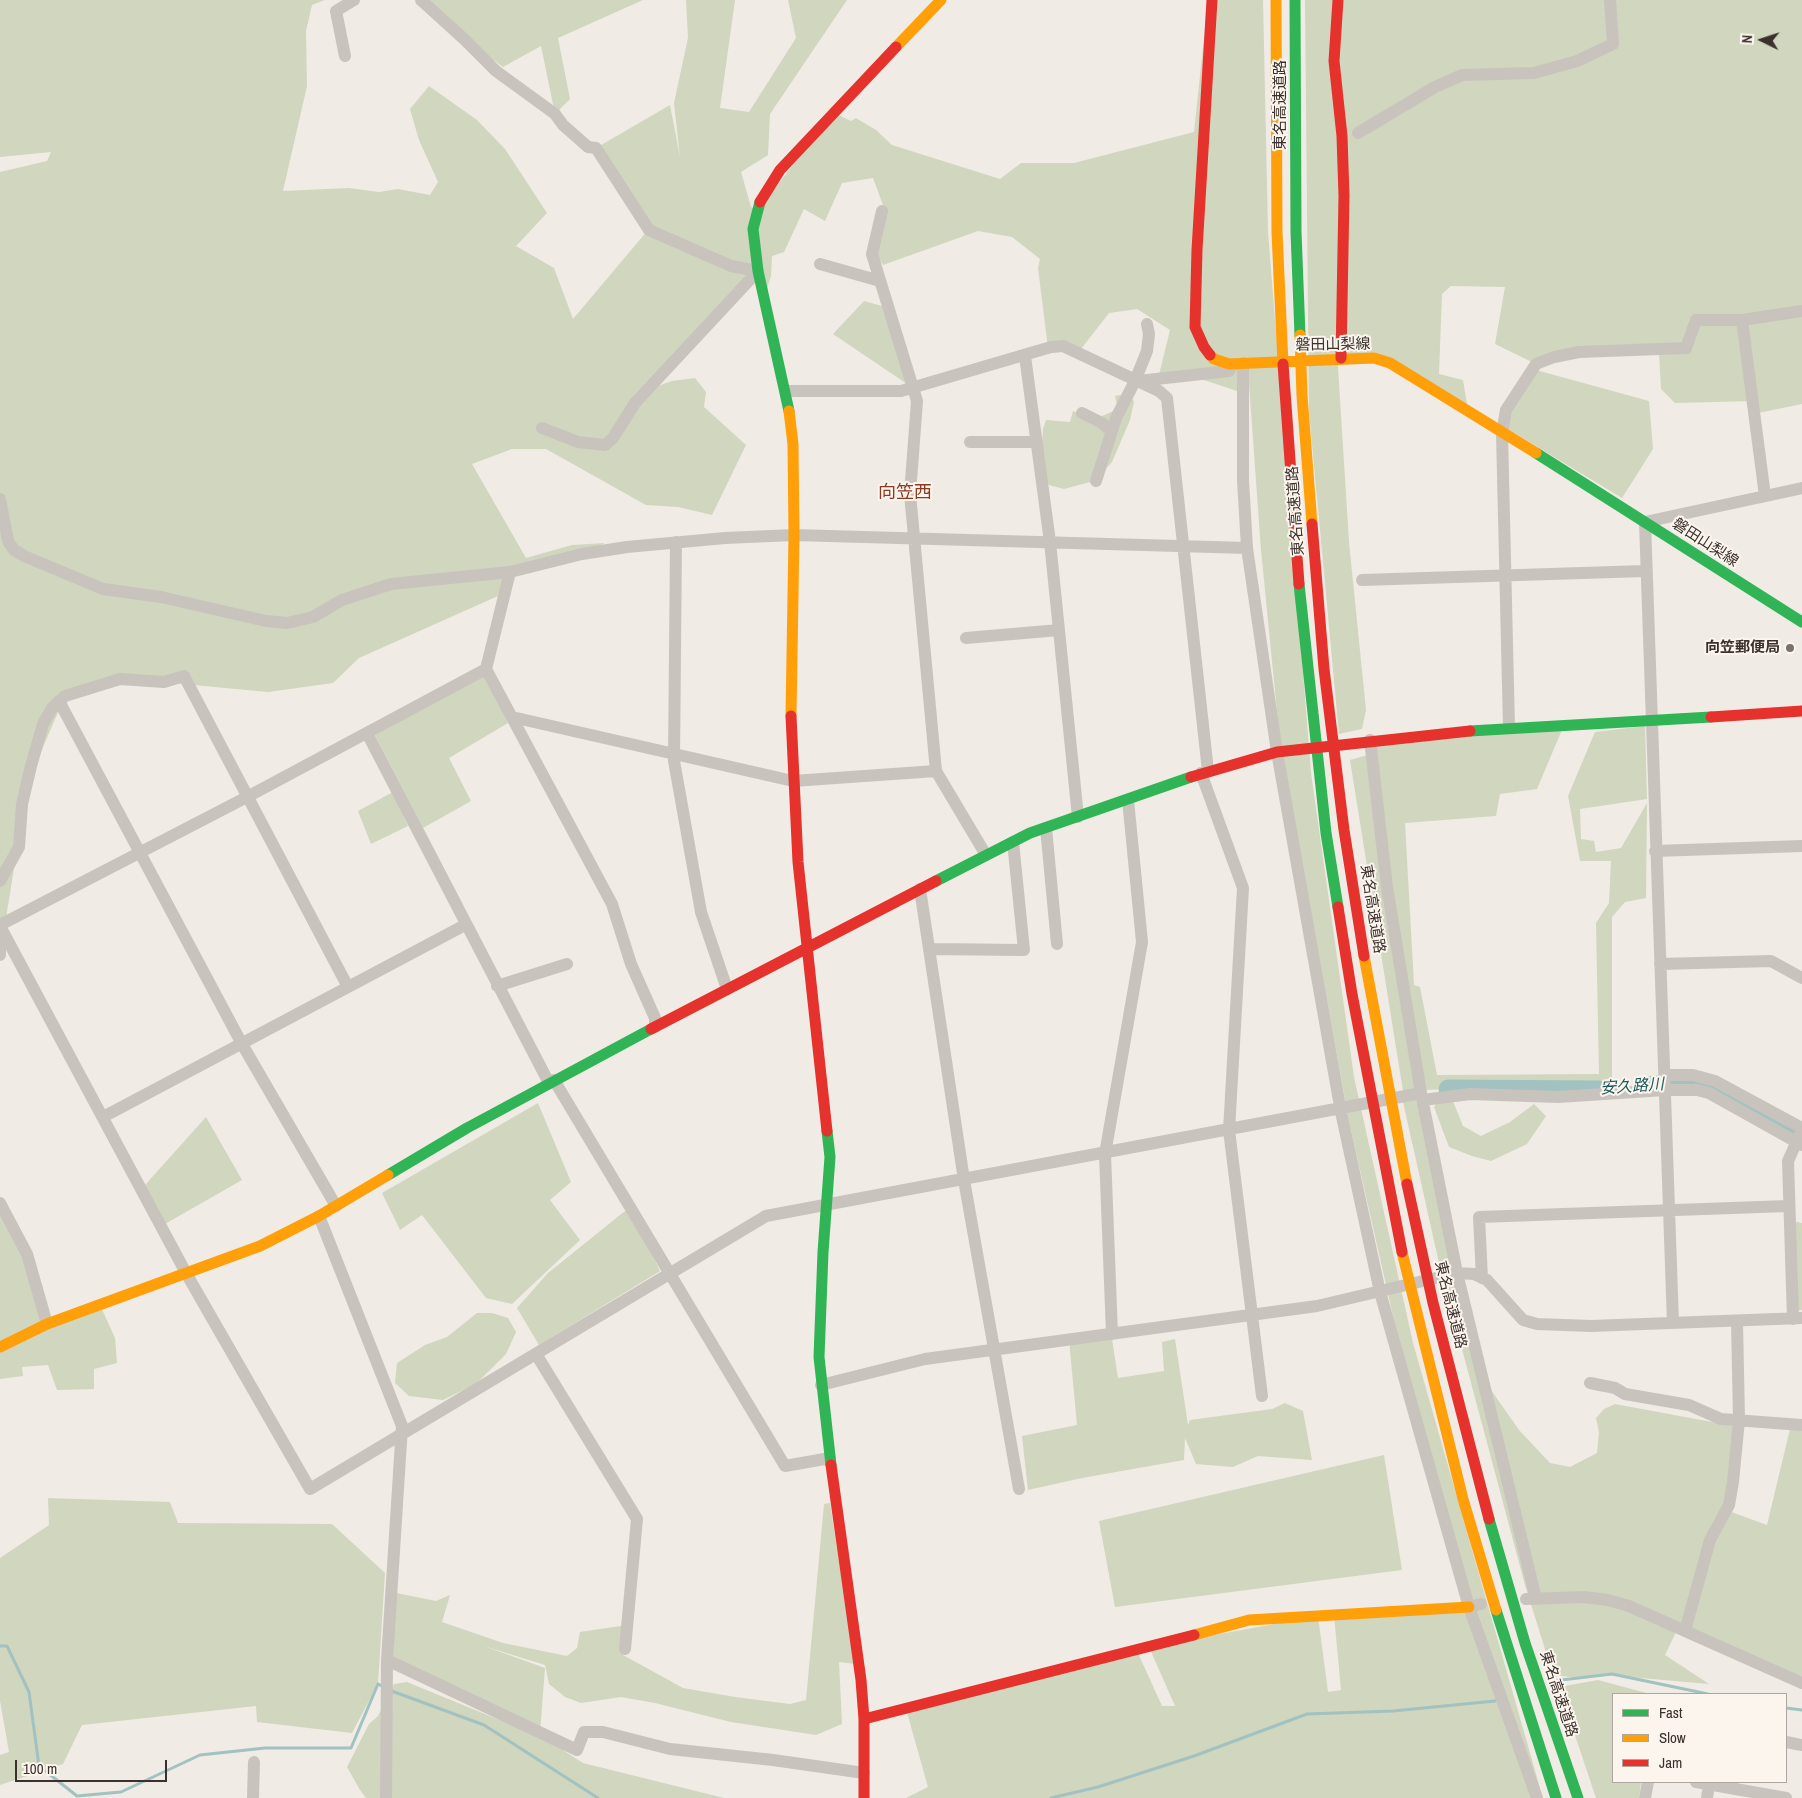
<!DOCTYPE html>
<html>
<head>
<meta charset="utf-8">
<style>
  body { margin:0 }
  #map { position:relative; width:1802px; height:1798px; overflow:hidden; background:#f0ebe5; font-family:"Archivo Narrow",sans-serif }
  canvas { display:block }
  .legend { position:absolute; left:1612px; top:1693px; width:175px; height:90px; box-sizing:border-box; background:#fbf5ee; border:1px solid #aea6a0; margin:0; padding:6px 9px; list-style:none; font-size:15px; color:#3b302b }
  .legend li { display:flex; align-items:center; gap:10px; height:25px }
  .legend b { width:25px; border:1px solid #aea6a0 }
  .north { position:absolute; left:1737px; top:15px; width:50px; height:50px; -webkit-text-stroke:4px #fbf5ee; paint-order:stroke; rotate:274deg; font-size:14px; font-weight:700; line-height:20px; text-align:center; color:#3b302b }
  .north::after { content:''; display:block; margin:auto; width:18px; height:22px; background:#3b302b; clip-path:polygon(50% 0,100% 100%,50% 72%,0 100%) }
  .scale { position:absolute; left:15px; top:1760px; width:152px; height:22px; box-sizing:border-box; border:2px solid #3b302b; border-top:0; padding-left:6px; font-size:15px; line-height:18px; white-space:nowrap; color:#3b302b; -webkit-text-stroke:4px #fbf5ee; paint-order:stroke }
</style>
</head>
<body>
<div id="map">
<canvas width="1802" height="1798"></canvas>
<ul class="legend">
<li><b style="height:6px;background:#30b455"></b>Fast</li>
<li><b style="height:6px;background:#ff9f0a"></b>Slow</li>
<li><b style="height:6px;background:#e5322d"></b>Jam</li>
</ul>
<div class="north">N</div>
<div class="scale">100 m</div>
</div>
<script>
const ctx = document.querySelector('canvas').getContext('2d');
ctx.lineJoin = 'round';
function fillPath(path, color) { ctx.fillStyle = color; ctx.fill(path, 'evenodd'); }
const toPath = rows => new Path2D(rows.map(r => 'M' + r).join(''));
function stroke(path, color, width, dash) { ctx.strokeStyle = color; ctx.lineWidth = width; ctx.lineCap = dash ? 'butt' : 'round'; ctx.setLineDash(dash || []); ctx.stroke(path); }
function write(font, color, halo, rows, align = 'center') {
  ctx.font = font + ' "Archivo Narrow","Noto Sans JP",sans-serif'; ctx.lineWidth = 4; ctx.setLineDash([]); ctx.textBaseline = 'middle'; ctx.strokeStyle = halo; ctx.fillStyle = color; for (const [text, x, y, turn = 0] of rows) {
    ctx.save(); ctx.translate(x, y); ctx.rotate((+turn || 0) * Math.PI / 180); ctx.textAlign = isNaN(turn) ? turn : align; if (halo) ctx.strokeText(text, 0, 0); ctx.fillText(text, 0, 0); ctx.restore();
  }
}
const green = toPath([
  [0,0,325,0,312,5,306,31,307,86,283,191,349,188,379,192,398,189,430,195,438,182,419,140,410,109,429,86,477,120,505,149,547,213,516,246,554,268,573,319,648,230,596,148,670,105,680,157,674,103,688,38,686,0,735,0,720,108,749,112,796,38,788,0,847,0,770,114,768,155,741,172,751,207,757,211,834,113,851,121,856,118,876,130,892,145,1000,179,1021,163,1074,163,1194,132,1208,0,1263,0,1268,232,1311,773,1354,1077,1413,1343,1540,1788,1536,1798,906,1798,928,1787,906,1709,1137,1651,1162,1706,1175,1706,1149,1647,1318,1616,1328,1692,1341,1690,1334,1615,1469,1607,1417,1422,1349,1121,1280,742,1261,550,1247,356,1237,391,1192,376,1158,379,1170,330,1137,309,1109,313,1081,349,1048,348,1038,268,1040,259,1012,237,978,231,883,265,873,249,883,205,873,178,842,183,825,221,804,209,784,252,772,256,771,276,766,292,758,272,649,389,672,381,695,378,706,392,704,407,746,445,712,515,678,507,646,505,546,449,512,449,472,464,526,558,572,545,604,543,596,552,514,571,498,596,359,658,333,683,268,692,140,680,65,696,28,782,0,955,0,172,47,161,51,152,0,157],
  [423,0,643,0,558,38,570,99,555,114,541,46,503,67,457,32],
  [1305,0,1802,0,1802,404,1758,413,1753,401,1675,403,1661,389,1659,353,1686,348,1532,362,1495,344,1505,287,1451,286,1442,294,1439,374,1463,380,1467,404,1392,364,1337,352,1349,542,1366,710,1362,729,1339,734,1309,412],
  [864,301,889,308,913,388,833,334],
  [1536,370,1649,401,1653,449,1622,498,1506,428,1507,408],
  [1130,393,1134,402,1130,420,1112,462,1094,481,1064,489,1049,485,1040,468,1043,429,1046,420,1070,422,1073,411,1088,417,1102,416,1118,409,1115,396],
  [485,675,508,723,449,758,471,801,423,828,375,735],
  [1564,725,1537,789,1500,794,1496,816,1405,823,1414,985,1420,987,1437,1075,1599,1074,1596,923,1609,903,1611,861,1580,861,1568,796,1595,732,1645,726,1647,799,1580,809,1581,839,1594,841,1596,852,1621,848,1647,803,1646,898,1625,902,1612,917,1612,1083,1448,1089,1463,1126,1481,1136,1510,1122,1534,1104,1546,1116,1527,1144,1491,1161,1472,1156,1449,1147,1434,1107,1447,1089,1403,1091,1350,760,1371,754,1376,740],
  [393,792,408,826,371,844,358,811],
  [1418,1099,1491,1390,1519,1430,1550,1463,1570,1467,1597,1453,1599,1432,1596,1418,1604,1409,1615,1404,1739,1427,1726,1510,1767,1525,1790,1429,1802,1430,1802,1678,1678,1628,1665,1655,1709,1684,1607,1675,1578,1678,1553,1675,1525,1585,1439,1263,1403,1102],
  [538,1103,571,1182,550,1200,580,1240,512,1304,486,1298,422,1215,400,1230,382,1193],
  [206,1117,242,1180,165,1224,145,1185],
  [3,1207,46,1320,0,1348,0,1209],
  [630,1207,660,1271,539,1345,517,1308,548,1273],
  [1792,1221,1802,1223,1802,1310,1796,1311],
  [100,1305,115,1338,117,1363,94,1369,94,1389,57,1390,48,1365,22,1367,23,1376,0,1379,0,1350],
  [477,1313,492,1313,508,1318,516,1332,506,1354,477,1383,443,1400,409,1396,395,1383,397,1363,425,1345,447,1337],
  [1112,1339,1118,1378,1164,1371,1162,1342,1175,1339,1188,1425,1190,1420,1272,1409,1285,1403,1303,1411,1312,1460,1258,1456,1233,1467,1196,1464,1185,1438,1184,1460,1082,1478,1028,1490,1022,1436,1077,1425,1069,1340],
  [1384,1455,1402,1570,1115,1607,1099,1521],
  [48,1498,170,1502,178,1523,332,1524,385,1573,378,1684,352,1733,257,1722,256,1706,82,1725,63,1764,0,1785,0,1755,9,1752,0,1701,0,1558,49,1525],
  [830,1503,855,1664,839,1662,842,1724,816,1735,731,1722,655,1703,621,1697,581,1703,565,1697,549,1684,545,1665,484,1646,545,1668,540,1733,525,1726,583,1763,724,1798,366,1798,360,1790,347,1767,369,1724,378,1716,394,1684,407,1682,497,1719,517,1723,387,1660,391,1592,436,1601,450,1595,442,1622,503,1643,567,1656,577,1648,580,1632,627,1625,623,1655,683,1688,735,1697,790,1704,806,1700,824,1504],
  [1598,1680,1650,1694,1613,1694,1613,1782,1641,1782,1639,1798,1596,1798,1559,1687]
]);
const stream = toPath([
  [0,1646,7,1646,29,1692,39,1766,77,1796,121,1792,200,1755,265,1748,351,1748,378,1684,384,1687],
  [1553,1681,1612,1674,1708,1694],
  [389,1690,484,1725,598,1798],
  [1786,1708,1802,1710],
  [1051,1798,1098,1787,1194,1756,1307,1714,1393,1711,1495,1701]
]);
const river = toPath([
  [1647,1086,1695,1082,1713,1088,1802,1137],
  [1448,1089,1599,1090]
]);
const street = toPath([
  [421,0,464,39,496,71,555,114,563,125,588,147,596,148,649,230,731,266,758,271],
  [345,56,336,11,354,0],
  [1358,133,1435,87,1462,75,1534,73,1577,61,1613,44,1610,0],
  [882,211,872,254,917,401,910,494,936,771,986,855],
  [820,264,880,281],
  [1742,320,1765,496],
  [1025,356,1050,542,1078,817],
  [1243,363,1243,480,1247,548,1277,752,1341,1112,1380,1292,1469,1607,1537,1798],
  [1138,381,1229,371,1233,364],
  [786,391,901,391,1051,347,1063,346,1159,391,1167,398,1208,771],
  [1082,413,1102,423,1111,431],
  [542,428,578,442,605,445,613,438,635,403,758,271],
  [970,442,1037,442],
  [1096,481,1116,418,1135,381,1147,351,1149,334,1147,324],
  [0,499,8,541,14,550,24,556,103,589,161,597,266,621,287,623,313,617,342,600,391,584,510,572,582,554,627,547,725,538,794,535,1247,548],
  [676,542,674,761,701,912,727,989],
  [1362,580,1645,571],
  [966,638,1059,630],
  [486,669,612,904,631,964,655,1018,655,1027],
  [59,701,242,1044,336,1206],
  [512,717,793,781,936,771],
  [1509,728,1502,433,1506,410,1536,364,1554,357,1579,352,1686,348,1696,320,1742,320,1802,311],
  [367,733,549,1083],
  [1370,740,1387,887,1421,1093,1457,1273,1536,1599],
  [1201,773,1243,888,1229,1130,1262,1396],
  [1046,828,1057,944],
  [1655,851,1802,846],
  [0,881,19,847,22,804,31,766,43,724,52,708,65,696,120,679,164,682,184,676,348,987],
  [920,889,964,1180,1019,1489],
  [0,925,247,797,486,669,510,572],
  [0,926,186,1273,310,1489,766,1216,1421,1093],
  [929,949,1024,950,1013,842],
  [0,955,0,930],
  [1660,964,1771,961,1802,978],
  [497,986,567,964],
  [1664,1075,1693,1075,1715,1081,1802,1128],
  [554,1080,785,1466,830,1458],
  [1423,1100,1470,1094,1558,1097,1665,1090,1697,1090,1709,1093,1802,1145],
  [103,1117,465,925],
  [0,1203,27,1254,47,1324],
  [319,1216,402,1426,387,1660,386,1798],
  [1482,1278,1479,1217,1788,1206],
  [1793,1319,1788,1161,1802,1130],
  [1673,1323,1645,522,1802,488],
  [1112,1334,1105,1154,1142,942,1128,800],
  [536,1354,637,1519,625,1649],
  [1590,1383,1615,1388,1625,1394,1689,1405,1721,1419,1802,1425],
  [821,1385,925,1359,1317,1306,1457,1273,1474,1274,1487,1280,1523,1320,1537,1324,1591,1326,1802,1318],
  [1526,1599,1584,1597,1608,1600,1629,1606,1802,1683],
  [1469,1607,1481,1604],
  [1685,1631,1710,1540,1729,1505,1733,1482,1739,1420,1737,1321],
  [387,1660,577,1750,584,1732,603,1732,670,1749,773,1760,864,1773],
  [1786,1742,1802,1745],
  [1696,1782,1786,1798],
  [253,1798,254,1762],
  [1645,1798,1648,1782],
  [1707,1798,1709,1784]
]);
const fast = toPath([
  [1295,0,1296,232,1300,335],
  [760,202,753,229,758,271,789,411],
  [1536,453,1802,622],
  [1299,584,1326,833,1338,907],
  [1470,731,1711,717],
  [936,881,1030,833,1191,777],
  [827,1131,830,1157,823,1252,819,1357,831,1465],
  [388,1175,467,1128,651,1029],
  [1489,1519,1525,1643,1578,1798],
  [1496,1610,1556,1798]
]);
const slow = toPath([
  [1276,0,1277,232,1283,364],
  [896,47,941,0],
  [1300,335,1302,396,1312,524],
  [1210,355,1214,359,1229,364,1374,358,1390,363,1536,453],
  [789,411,793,444,794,535,791,716],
  [1364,956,1407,1184],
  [1402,1252,1463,1499,1496,1610],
  [0,1347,47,1324,260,1246,319,1216,388,1175],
  [1194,1635,1249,1620,1469,1607]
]);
const jam = toPath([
  [1338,0,1334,61,1342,136,1344,196,1341,358],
  [760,202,780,170,896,47],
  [1210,355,1204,347,1195,327,1197,250,1212,0],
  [1283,364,1299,584],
  [1312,524,1324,669,1344,830,1364,956],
  [791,716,798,862,827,1131],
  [1711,717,1802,711],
  [1191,777,1277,752,1470,731],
  [1338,907,1352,994,1402,1252],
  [651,1029,936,881],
  [1407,1184,1433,1303,1489,1519],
  [831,1465,861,1680,864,1719,864,1798],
  [864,1719,1194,1635]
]);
const markers = [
  [1790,648,5,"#7a716c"]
];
const streetNames = [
  ["東名高速道路",1281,105,-90],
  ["磐田山梨線",1333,345,-1],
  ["東名高速道路",1296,511,-94],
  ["磐田山梨線",1705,543,33],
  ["東名高速道路",1372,909,81],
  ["東名高速道路",1450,1305,76],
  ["東名高速道路",1558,1694,72]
];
const poiNames = [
  ["向笠郵便局",1780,648]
];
const waterNames = [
  ["安久路川",1632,1087,-4]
];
const quarterNames = [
  ["向笠西",905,493]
];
fillPath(green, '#d1d6bf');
stroke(stream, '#a1c2c1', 3);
stroke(river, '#a1c2c1', 19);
stroke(street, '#c9c3be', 12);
stroke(fast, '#30b455', 11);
stroke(slow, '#ff9f0a', 11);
stroke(jam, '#e5322d', 11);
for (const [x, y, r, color] of markers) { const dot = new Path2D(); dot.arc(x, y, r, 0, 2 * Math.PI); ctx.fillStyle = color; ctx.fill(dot); stroke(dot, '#fbf5ee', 2); }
write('15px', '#3b302b', '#fbf5ee', streetNames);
write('bold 15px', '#3b302b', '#fbf5ee', poiNames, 'right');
write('italic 16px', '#1f5a5e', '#fbf5ee', waterNames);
write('18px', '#8c3b22', '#fbf5ee', quarterNames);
</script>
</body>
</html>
